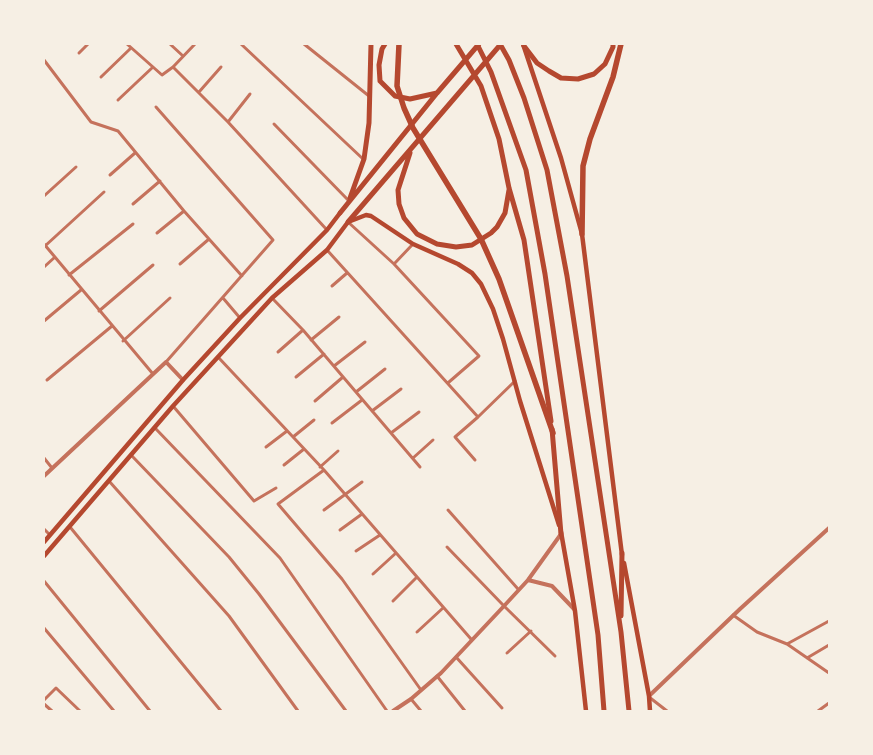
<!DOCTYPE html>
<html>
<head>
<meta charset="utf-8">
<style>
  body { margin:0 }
  #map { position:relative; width:873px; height:755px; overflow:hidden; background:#f6efe4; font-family:Cabin,sans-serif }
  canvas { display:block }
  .frame { position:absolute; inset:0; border:45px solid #f6efe4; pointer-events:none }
</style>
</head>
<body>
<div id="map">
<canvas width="873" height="755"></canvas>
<div class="frame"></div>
</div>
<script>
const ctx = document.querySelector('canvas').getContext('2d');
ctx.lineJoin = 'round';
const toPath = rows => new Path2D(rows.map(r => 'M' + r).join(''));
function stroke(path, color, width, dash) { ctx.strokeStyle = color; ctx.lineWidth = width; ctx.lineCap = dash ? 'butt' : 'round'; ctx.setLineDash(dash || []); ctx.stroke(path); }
const minor = toPath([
  [127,44,162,75,173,67,195,44],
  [170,44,183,56],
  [241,44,363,159],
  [304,44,369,96],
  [79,53,88,44],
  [44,60,91,122,118,131,184,211,242,276],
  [173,67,228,122,327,230],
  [101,77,131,48],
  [199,92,221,67],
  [118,100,153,67],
  [156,107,273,240,166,362],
  [228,122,250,94],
  [274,124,349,201],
  [110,175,135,153],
  [44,196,76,167],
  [133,204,160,181],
  [348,222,394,264,479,356,449,382],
  [157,233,184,211],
  [44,244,153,374],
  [45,246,104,192],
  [327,250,478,417,515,381],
  [180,264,209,239],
  [394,264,413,244],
  [44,267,55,257],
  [69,275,133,224],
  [332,286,347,273],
  [223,298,240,318],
  [272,298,303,330,420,467],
  [99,311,153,265],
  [44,321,81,290],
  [311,340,339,317],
  [123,341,170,298],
  [278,352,303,330],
  [218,357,324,470,471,639],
  [334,366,365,342],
  [296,377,324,354],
  [47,380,112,326],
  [356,392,385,369],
  [315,401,343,377],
  [173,406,254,501,276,488],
  [372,411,401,389],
  [332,423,362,400],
  [155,428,280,558,387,711],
  [391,433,419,412],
  [293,437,314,420],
  [266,447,287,431],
  [132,456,229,557,259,594,346,711],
  [44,458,52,468],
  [413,458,433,440],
  [475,460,455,437,478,417],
  [284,465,304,449],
  [320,467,338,451],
  [324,470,278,504,342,579,421,690],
  [109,481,229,616,298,711],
  [324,510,362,482],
  [448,510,518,589],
  [70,527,221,711],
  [44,529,50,535],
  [340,530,362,514],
  [447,547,504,606,555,656],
  [356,551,380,535],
  [373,574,396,553],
  [44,581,150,711],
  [393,601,417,577],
  [733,615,757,632,787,644,829,673],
  [44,628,114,711],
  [417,632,443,608],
  [787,644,829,621],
  [507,653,531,631],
  [456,657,502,708],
  [807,658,829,645],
  [437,676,465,711],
  [649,697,667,711],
  [411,699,421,711],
  [44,700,56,688,80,711],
  [44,704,52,711],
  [818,711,829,703]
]);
const tertiary = toPath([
  [44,476,166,362,183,380],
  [528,580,552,586,574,609],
  [649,696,740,609,829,528],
  [393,711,411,699,441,673,504,606,528,580,561,534]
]);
const secondary = toPath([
  [523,44,561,158,582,234,622,555],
  [561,532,575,611,586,711],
  [44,542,183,380,240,318,327,230,340,213],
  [44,556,173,406,272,298,327,250,348,222,366,215,371,216,413,244,458,264,472,273,481,284,493,309,503,339,520,401,559,525],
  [624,563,649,696,650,711]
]);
const trunk = toPath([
  [385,44,382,49,379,65,380,81,395,96,410,99,437,93],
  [456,44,481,86,499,139,509,188,524,240,551,421],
  [477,44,491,72,526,170,545,274,598,635,604,711],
  [500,44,509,60,524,98,547,170,567,276,621,632,629,711],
  [524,46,537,63,549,71,561,78,578,79,594,74,605,64,613,47,613,44],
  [410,153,398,190,399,204,404,218,417,234,437,244,456,247,472,245,491,233,497,227,505,213,509,190],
  [350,198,364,159,369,123,371,44],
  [340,213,437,93,479,44],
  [348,222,501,44],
  [552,429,561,534],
  [621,616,622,553]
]);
const motorway = toPath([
  [399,44,397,86,404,108,413,128,481,239,499,279,553,433],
  [582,234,583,166,590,139,613,77,621,44]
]);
stroke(minor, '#c5725c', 3);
stroke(tertiary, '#c5725c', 4);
stroke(secondary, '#b5482f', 4.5);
stroke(trunk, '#b5482f', 5);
stroke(motorway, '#b5482f', 5.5);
</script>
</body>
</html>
